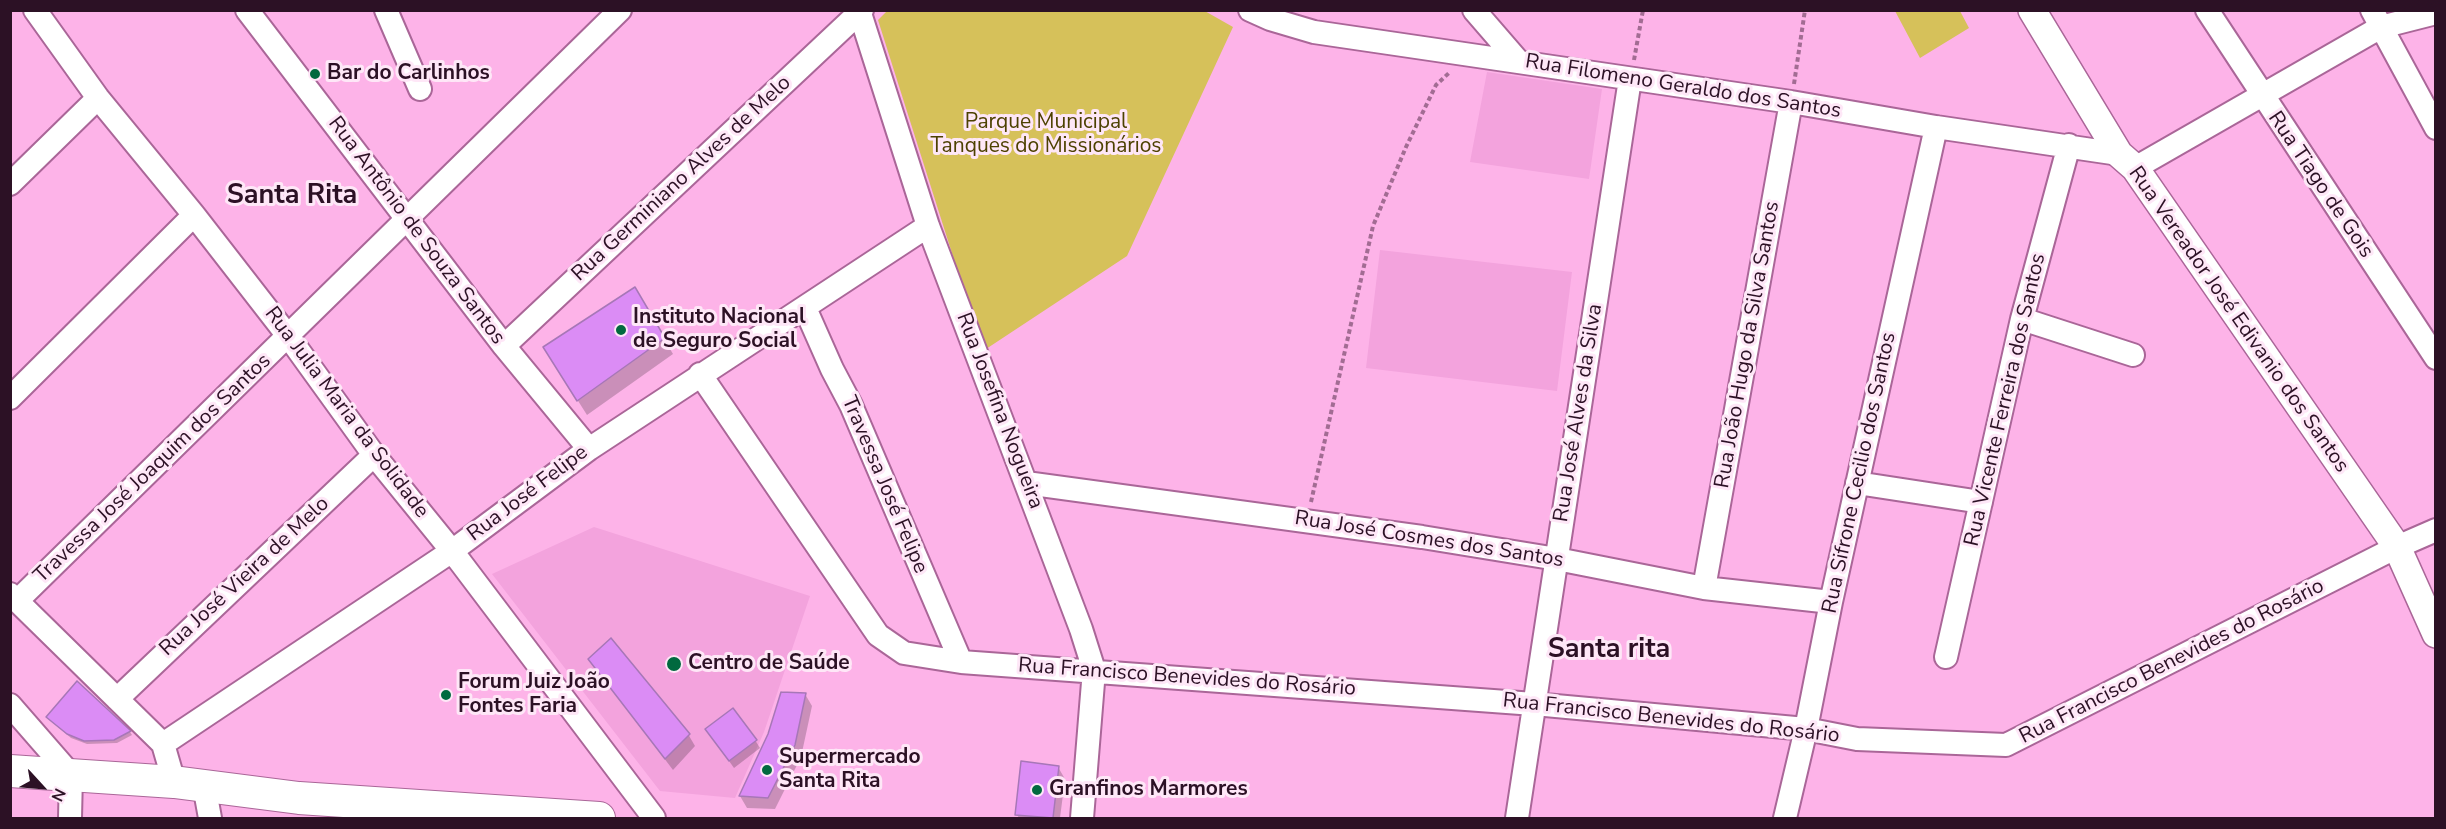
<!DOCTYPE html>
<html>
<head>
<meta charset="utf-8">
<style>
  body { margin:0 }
  #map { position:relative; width:2446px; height:829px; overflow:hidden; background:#fdb3e8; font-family:"Nunito Sans",sans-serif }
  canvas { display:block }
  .frame { position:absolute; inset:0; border:12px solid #2c1125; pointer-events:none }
  .north { position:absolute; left:12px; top:757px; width:60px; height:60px; -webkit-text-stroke:4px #fee7f7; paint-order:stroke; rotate:116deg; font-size:16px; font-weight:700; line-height:24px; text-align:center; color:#2c1125 }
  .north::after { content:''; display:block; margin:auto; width:21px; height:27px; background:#2c1125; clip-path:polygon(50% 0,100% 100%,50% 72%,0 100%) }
</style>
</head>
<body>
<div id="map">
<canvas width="2446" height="829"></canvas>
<div class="frame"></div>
<div class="north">N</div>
</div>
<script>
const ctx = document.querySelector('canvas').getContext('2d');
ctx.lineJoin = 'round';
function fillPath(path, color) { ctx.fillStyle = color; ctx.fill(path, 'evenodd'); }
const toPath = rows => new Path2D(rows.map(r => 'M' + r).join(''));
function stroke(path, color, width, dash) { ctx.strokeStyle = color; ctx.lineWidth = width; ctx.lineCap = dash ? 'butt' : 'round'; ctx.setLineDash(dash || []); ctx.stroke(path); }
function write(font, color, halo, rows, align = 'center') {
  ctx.font = font + ' "Nunito Sans",sans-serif'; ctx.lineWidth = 6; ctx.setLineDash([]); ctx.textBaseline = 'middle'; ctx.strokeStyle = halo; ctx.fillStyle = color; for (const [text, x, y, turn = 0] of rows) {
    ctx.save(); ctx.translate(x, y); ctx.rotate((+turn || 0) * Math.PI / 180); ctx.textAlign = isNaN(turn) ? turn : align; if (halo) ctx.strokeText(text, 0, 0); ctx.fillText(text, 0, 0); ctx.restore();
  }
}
const built = toPath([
  [1487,72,1602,89,1589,179,1470,162],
  [1380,250,1572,272,1557,391,1366,368],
  [594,527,810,596,764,732,735,798,660,791,492,574]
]);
const green = toPath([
  [888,10,1203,10,1233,27,1127,256,983,351,878,20],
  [1895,11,1960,11,1969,28,1920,58]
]);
const shadow = toPath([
  [635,290,673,354,587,415,554,363],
  [590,660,688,734,695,746,673,770],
  [77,683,130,732,132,735,117,743,87,744,71,738,50,720,48,717],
  [805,694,812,706,801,757,775,809,747,808,740,796],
  [707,730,755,740,760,748,734,768],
  [1058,767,1065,779,1060,818,1019,818,1017,815]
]);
const building = toPath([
  [635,287,665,338,577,401,543,347,635,287],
  [611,638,690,734,665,759,588,659,611,638],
  [77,681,131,731,114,740,84,741,67,734,46,717,77,681],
  [781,692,806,693,795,745,768,798,739,796,768,734,781,692],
  [733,708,757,740,729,761,705,729,733,708],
  [1021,761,1059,766,1053,818,1015,815,1021,761]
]);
const path = toPath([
  [1634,60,1643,10],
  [1794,84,1805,10],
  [1311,502,1373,226,1406,147,1436,85,1450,72]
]);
const minor = toPath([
  [35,10,98,98,194,215,288,336,374,455,452,551,654,818],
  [247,10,504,346,589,449],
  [386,10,420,89],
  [859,10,928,226,1081,629,1094,670,1082,818],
  [1250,10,1270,19,1314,32,1791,102,1936,127,2119,154],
  [1474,10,1519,62],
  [2207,10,2436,358],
  [2372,10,2436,128],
  [2135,168,2381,27,2436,13],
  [10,184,98,98],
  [805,308,832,369,851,405,961,662],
  [2022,319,2133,355],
  [504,346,862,10],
  [700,374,878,635,904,653,961,662,1534,704,1806,729,1857,739,2006,745,2397,547,2436,530],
  [10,398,194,215],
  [1026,483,1422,537,1557,559,1704,588,1831,602],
  [1857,483,1981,502],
  [1704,588,1791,102],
  [10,594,163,744],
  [17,601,620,10],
  [1946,657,2022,319,2069,145],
  [117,699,374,455],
  [10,705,71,775,70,818],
  [174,782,163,744,452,551,589,449,928,226],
  [204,785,210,818],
  [1517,818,1630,79],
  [1785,818,1806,729,1831,602,1936,127]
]);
const tertiary = toPath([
  [2032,10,2119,154,2135,168,2397,547,2436,634]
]);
const secondary = toPath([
  [10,771,174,782,299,798,599,818]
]);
const markers = [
  [315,74,6,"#01693f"],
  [621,330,6,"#01693f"],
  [674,664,8,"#01693f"],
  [446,695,6,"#01693f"],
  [767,770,6,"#01693f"],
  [1037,790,6,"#01693f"]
];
const poiNames = [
  ["Bar do Carlinhos",327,74],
  ["Instituto Nacional",633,318],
  ["de Seguro Social",633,342],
  ["Centro de Saúde",688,664],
  ["Forum Juiz João",458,683],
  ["Fontes Faria",458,707],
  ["Supermercado",779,758],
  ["Santa Rita",779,782],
  ["Granfinos Marmores",1049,790]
];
const streetNames = [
  ["Rua Filomeno Geraldo dos Santos",1683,87,9],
  ["Rua Germiniano Alves de Melo",682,179,-43],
  ["Rua Tiago de Gois",2320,185,56],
  ["Rua Antônio de Souza Santos",416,231,53],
  ["Rua Vereador José Edivanio dos Santos",2238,320,55],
  ["Rua João Hugo da Silva Santos",1748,345,-80],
  ["Rua Vicente Ferreira dos Santos",2006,400,-77],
  ["Rua Josefina Nogueira",999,411,69],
  ["Rua Julia Maria da Solidade",346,413,53],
  ["Rua José Alves da Silva",1579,413,-81],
  ["Travessa José Joaquim dos Santos",153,469,-44],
  ["Rua Sifrone Cecilio dos Santos",1860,473,-78],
  ["Travessa José Felipe",884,485,67],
  ["Rua José Felipe",528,494,-37],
  ["Rua José Cosmes dos Santos",1429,540,9],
  ["Rua José Vieira de Melo",245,577,-43],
  ["Rua Francisco Benevides do Rosário",2172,662,-27],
  ["Rua Francisco Benevides do Rosário",1187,678,4],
  ["Rua Francisco Benevides do Rosário",1671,719,6]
];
const parkNames = [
  ["Parque Municipal",1046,123],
  ["Tanques do Missionários",1046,147]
];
const districtNames = [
  ["Santa Rita",292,196],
  ["Santa rita",1609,650]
];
fillPath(built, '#f3a3dd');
fillPath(green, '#d6c15a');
fillPath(shadow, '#0003');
fillPath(building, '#db8cf5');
stroke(building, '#a777b7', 1.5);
stroke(minor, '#aa6698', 26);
stroke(tertiary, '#aa6698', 30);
stroke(secondary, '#aa6698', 34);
stroke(path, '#a26c93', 4, [4.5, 3]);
stroke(minor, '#fff', 22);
stroke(tertiary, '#fff', 27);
stroke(secondary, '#fff', 32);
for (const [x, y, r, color] of markers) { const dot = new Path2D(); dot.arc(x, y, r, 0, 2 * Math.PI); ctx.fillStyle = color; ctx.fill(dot); stroke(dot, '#fee7f7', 2); }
write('bold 21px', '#2c1125', '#fee7f7', poiNames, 'left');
write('21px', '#2c1125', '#fee7f7', streetNames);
write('21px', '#4d4100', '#fee7f7', parkNames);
write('bold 27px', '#2c1125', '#fee7f7', districtNames);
</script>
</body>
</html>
